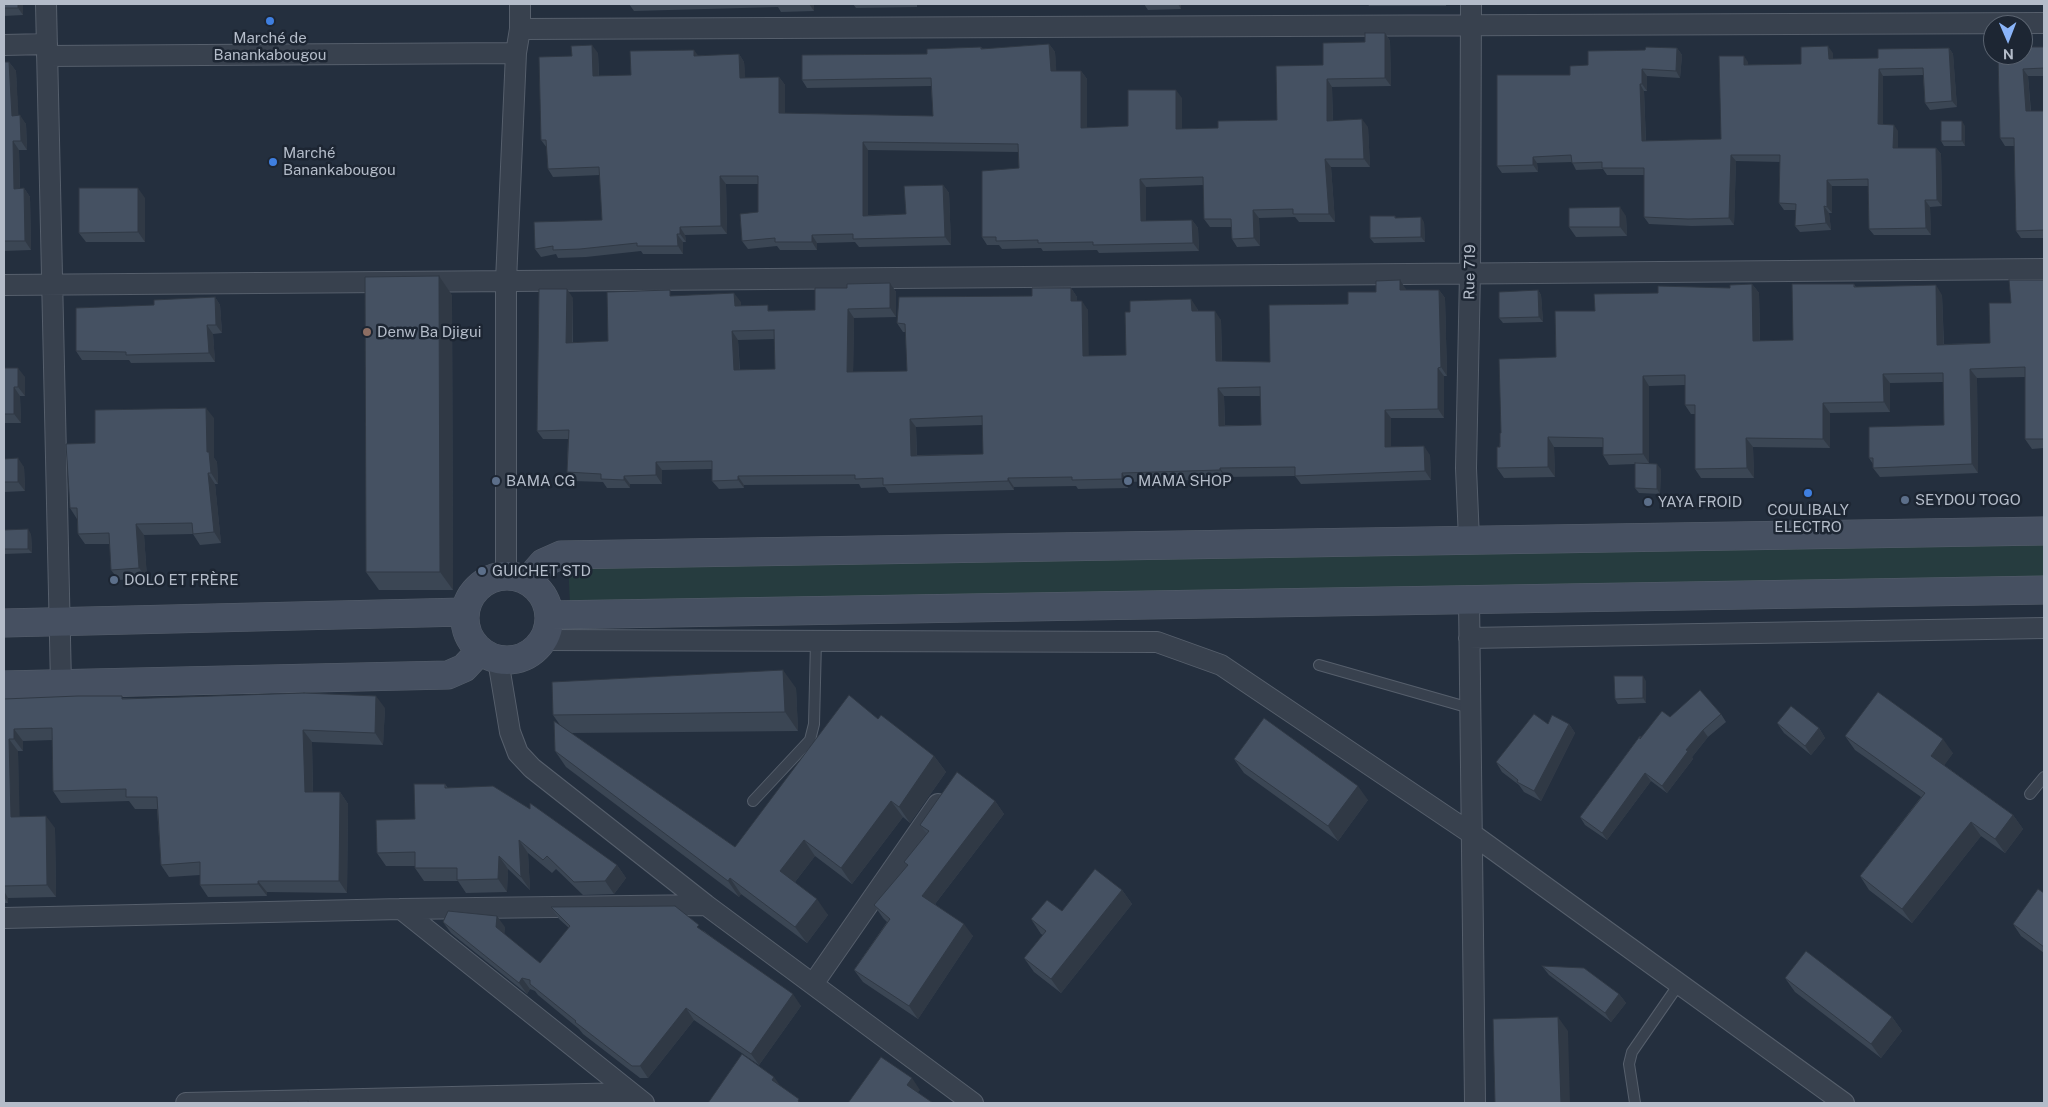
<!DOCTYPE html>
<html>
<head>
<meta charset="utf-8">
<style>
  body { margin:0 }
  #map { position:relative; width:2048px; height:1107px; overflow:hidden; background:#242f3e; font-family:"Public Sans",sans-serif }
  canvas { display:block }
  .frame { position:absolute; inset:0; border:5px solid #b4bcc9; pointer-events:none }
  .north { position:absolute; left:1983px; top:15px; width:50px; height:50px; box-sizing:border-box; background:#1d2633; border:1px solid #59626f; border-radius:50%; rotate:179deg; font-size:14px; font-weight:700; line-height:20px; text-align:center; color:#b4bcc9 }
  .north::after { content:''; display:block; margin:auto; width:18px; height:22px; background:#8ab4f8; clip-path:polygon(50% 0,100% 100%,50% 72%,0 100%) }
</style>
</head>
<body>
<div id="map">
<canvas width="2048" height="1107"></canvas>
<div class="frame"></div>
<div class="north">N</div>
</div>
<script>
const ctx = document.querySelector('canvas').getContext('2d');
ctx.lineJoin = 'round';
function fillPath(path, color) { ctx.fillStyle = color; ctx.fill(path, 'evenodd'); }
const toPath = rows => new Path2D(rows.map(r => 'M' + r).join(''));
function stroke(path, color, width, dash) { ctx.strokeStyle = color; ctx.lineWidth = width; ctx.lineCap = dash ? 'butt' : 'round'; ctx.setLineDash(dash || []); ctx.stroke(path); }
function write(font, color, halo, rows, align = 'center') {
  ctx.font = font + ' "Public Sans",sans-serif'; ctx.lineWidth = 5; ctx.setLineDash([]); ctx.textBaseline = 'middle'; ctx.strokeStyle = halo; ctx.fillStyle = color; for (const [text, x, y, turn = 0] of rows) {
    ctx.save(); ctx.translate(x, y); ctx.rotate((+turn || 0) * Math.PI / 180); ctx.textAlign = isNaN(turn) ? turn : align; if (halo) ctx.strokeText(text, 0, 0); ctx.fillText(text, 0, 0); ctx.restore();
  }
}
const green = toPath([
  [2044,541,2044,580,570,605,568,562]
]);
const service = toPath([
  [1319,665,1470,708],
  [2030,794,2044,777],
  [753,801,810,740,814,724,816,641],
  [1635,1103,1629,1064,1632,1052,1679,984]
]);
const minor = toPath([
  [46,4,61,684],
  [520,29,2044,23],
  [4,45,47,44],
  [47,56,516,53],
  [4,285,2044,269],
  [1469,540,1466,468,1470,273,1471,4],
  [506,576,506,281,516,53,520,29,520,4],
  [1469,599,1475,1103],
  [1469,638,2044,628],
  [544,640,1157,642,1221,665,1472,834,1844,1103],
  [498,660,510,732,518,753,532,768,706,905,973,1103],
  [401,909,644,1103],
  [4,918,401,909,706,905],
  [813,984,938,804],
  [186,1103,630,1093]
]);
const secondary = toPath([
  '465 618a42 42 0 1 1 84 0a42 42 0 1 1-84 0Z',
  [528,580,543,563,561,555,2044,531],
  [550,615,2044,590],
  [4,623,464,612],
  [4,685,448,675,464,668,480,651]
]);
const wall = toPath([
  [4,4,23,4,23,15,4,16],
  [629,4,814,4,814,11,781,12,778,7,634,11],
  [853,4,917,4,917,7,856,8],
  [1144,4,1181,4,1181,9,1148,10],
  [1368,4,1446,4,1446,6,1369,6],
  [1385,33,1390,41,1391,86,1332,87,1333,121,1368,127,1370,167,1331,167,1335,222,1299,222,1295,217,1259,218,1260,246,1237,247,1232,239,1231,227,1210,227,1204,219,1204,185,1146,187,1146,221,1192,220,1198,228,1199,251,1099,253,1097,250,1043,251,1041,248,1002,249,999,245,987,245,982,237,1019,168,1018,152,868,150,868,215,906,214,943,185,949,193,951,245,859,247,855,242,817,243,817,250,780,250,777,246,748,249,742,241,758,212,758,184,726,184,727,234,685,235,686,242,683,242,683,254,643,254,641,251,586,257,558,258,556,254,541,257,535,249,602,220,600,175,553,177,548,169,547,148,541,140,572,56,598,53,599,76,631,75,698,56,739,54,744,62,745,78,779,77,785,85,785,113,933,116,931,86,807,88,802,80,927,54,981,47,983,49,1049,44,1055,52,1056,71,1081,71,1087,79,1087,128,1128,126,1182,98,1182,129,1218,128,1277,120,1323,65,1365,42],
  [2044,47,2044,76,2028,76,2031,111,2044,111,2044,238,2021,238,2016,231,2014,146,2005,146,2000,138,1998,55],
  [1677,48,1682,55,1680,78,1647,76,1647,91,1644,91,1646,141,1721,139,1748,62,1748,65,1801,64,1833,53,1833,59,1878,58,1949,48,1953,54,1957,107,1930,110,1925,103,1923,75,1883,76,1883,124,1898,131,1898,148,1936,148,1941,154,1942,206,1930,207,1931,235,1874,235,1869,229,1869,186,1832,186,1832,213,1829,213,1831,230,1800,232,1795,226,1796,210,1784,210,1779,203,1780,162,1736,161,1734,225,1692,226,1649,224,1644,217,1644,175,1607,175,1603,169,1576,170,1572,162,1537,163,1538,172,1502,173,1497,166,1570,75,1588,65,1645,50],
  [4,62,9,62,16,71,18,115,26,124,27,150,19,150,20,189,24,188,30,197,31,250,4,251],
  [1965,126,1965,146,1944,146,1941,141],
  [145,198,145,242,86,242,79,233],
  [1395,216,1396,218,1424,222,1425,242,1374,243,1370,238],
  [1626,216,1627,236,1576,237,1569,227],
  [2044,280,2044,448,2032,449,2025,439,2025,377,1977,378,1978,473,1880,477,1873,468,1873,464,1869,458,1944,425,1943,382,1890,383,1890,412,1830,413,1830,448,1753,447,1754,478,1701,478,1695,469,1695,414,1691,414,1685,405,1685,385,1649,386,1649,463,1641,464,1661,469,1660,494,1639,493,1635,488,1635,464,1609,465,1603,455,1603,447,1554,447,1555,477,1504,478,1497,468,1501,433,1556,357,1595,311,1658,293,1730,288,1752,284,1759,293,1760,341,1793,340,1854,284,1856,287,1942,295,1944,344,1990,343,2011,303],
  [890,283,896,292,896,317,854,318,853,372,907,371,906,332,903,332,897,323,1071,288,1077,297,1077,301,1088,310,1088,356,1126,355,1197,308,1198,311,1221,320,1222,361,1270,362,1348,304,1376,292,1406,289,1406,290,1439,290,1445,298,1447,376,1444,376,1444,418,1391,418,1391,447,1430,455,1431,480,1301,484,1295,476,1226,477,1226,479,1128,482,1128,488,1078,489,1076,486,1014,487,1014,490,889,493,885,487,861,488,859,484,744,485,744,488,719,489,712,481,712,469,662,470,662,484,630,484,630,488,607,488,603,482,573,481,567,472,568,439,543,439,537,431,573,298,573,343,608,341,674,296,741,302,741,306,772,311,815,310,847,288],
  [775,339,775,369,740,370,738,340],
  [1224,396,1260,396,1261,425,1225,425],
  [983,425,983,454,917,455,916,427],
  [1538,290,1541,295,1543,322,1503,323,1499,318],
  [452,295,453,590,379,590,366,572],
  [215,297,220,305,222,333,213,334,215,362,131,363,129,360,82,360,76,351,154,305],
  [4,368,25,377,25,396,20,396,21,423,4,423],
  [214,418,214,458,217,462,218,484,215,484,221,543,200,545,193,534,144,535,147,578,119,580,111,570,110,544,85,544,78,534,77,519,70,508,95,443],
  [4,459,24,467,25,491,4,492],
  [4,530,31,534,32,553,4,554],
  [1646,681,1646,703,1618,704,1615,699],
  [796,688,798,731,571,733,735,847,878,719,934,756,946,772,910,823,903,817,852,884,815,856,795,882,828,915,807,943,741,894,739,897,566,767,555,751,560,725,553,715],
  [124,698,385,708,383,745,312,742,313,792,340,792,348,804,347,893,267,892,267,896,208,897,200,885,200,875,169,877,161,865,157,809,135,809,129,801,61,803,53,791,53,740,23,741,23,751,18,751,19,817,55,828,56,897,8,898,8,903,4,903,4,699],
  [1721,714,1726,722,1708,737,1692,757,1693,759,1667,793,1651,781,1607,840,1585,825,1580,817,1640,736,1641,737,1670,717],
  [1777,723,1819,728,1825,738,1811,755,1784,733],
  [1548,724,1569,724,1575,733,1541,801,1524,792,1519,785,1502,772,1496,762],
  [1845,736,1953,753,1944,765,2013,815,2023,829,2005,853,1981,836,1912,923,1869,890,1860,876,1921,797,1855,750],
  [1234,759,1368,800,1338,841,1244,773],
  [445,784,448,788,617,865,626,878,614,894,583,895,556,869,552,873,528,853,530,890,508,869,507,892,466,893,458,881,424,881,415,868,415,866,386,866,377,853,415,819],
  [995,801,1004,814,935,904,973,936,918,1019,863,982,854,970,887,922,883,918,874,905,908,866,904,862,927,834,920,825],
  [1122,890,1132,904,1061,993,1034,972,1024,958,1043,935,1041,934,1031,919,1062,911],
  [2044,893,2044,953,2021,936,2013,924],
  [551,907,704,931,801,1006,759,1065,694,1020,648,1078,640,1078,583,1034,579,1029,538,995,535,991,530,989,527,994,451,933,443,922,505,927,504,934,540,963,569,928,559,919],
  [1542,966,1619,994,1626,1003,1611,1022,1549,975],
  [1785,978,1892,1017,1902,1031,1881,1058,1795,992]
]);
const shadedWall = toPath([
  [18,4,23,4,23,15,18,8],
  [809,4,814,4,814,11],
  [1178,4,1181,4,1181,9],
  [1385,33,1390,41,1391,86,1385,78],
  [1049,44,1055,52,1057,79,1051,71],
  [592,45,598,53,599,84,593,76],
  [1828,46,1833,53,1833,66,1829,59],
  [1677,48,1682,55,1680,78,1676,71],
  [1949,48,1953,54,1957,107,1952,101],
  [694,50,700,58,694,56],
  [739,54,744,62,746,86,740,78],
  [1744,56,1748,62,1748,72,1744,65],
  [9,62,16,71,19,124,12,116],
  [1642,69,1647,76,1647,91,1642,84],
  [1879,69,1883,76,1883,131,1878,124],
  [2023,69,2028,76,2031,118,2026,111],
  [1081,71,1087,79,1087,136,1081,128],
  [779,77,785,85,785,121,779,113],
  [1327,79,1332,87,1333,129,1327,121],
  [1640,84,1644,91,1646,148,1642,141],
  [1176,90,1182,98,1182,137,1176,129],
  [20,115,26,124,27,150,21,141],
  [1362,119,1368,127,1370,167,1364,159],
  [1962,121,1965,126,1965,146,1962,141],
  [1894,125,1898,131,1898,155,1893,148],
  [13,141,19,150,20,198,14,189],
  [863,142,868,150,868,224,863,216],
  [1936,148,1941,154,1942,206,1937,200],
  [1731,155,1736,161,1734,225,1729,218],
  [1533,157,1537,163,1538,172,1533,165],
  [1325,159,1331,167,1335,222,1329,214],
  [720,176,726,184,727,234,721,226],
  [1140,179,1146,187,1146,229,1141,221],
  [1827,180,1832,186,1832,213,1827,207],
  [943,185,949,193,951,245,945,237],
  [24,188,30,197,31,250,25,241],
  [138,188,145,198,145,242,138,232],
  [1925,200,1930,207,1931,235,1926,228],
  [1824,206,1829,213,1831,230,1826,223],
  [1620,207,1626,216,1627,236,1620,227],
  [1253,210,1259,218,1260,246,1254,238],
  [1421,217,1424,222,1425,242,1421,237],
  [1192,220,1198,228,1199,251,1193,243],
  [680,227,685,235,686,242,680,234],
  [677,234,683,242,683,254,678,246],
  [812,235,817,243,817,250,812,242],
  [439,276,452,295,453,590,440,572],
  [1400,280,1406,289,1406,299,1400,290],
  [890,283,896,292,896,317,890,308],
  [1752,284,1759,293,1760,350,1753,341],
  [1936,285,1942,295,1944,354,1937,345],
  [1071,288,1077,297,1077,310,1071,301],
  [567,289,573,298,572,352,566,343],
  [1439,290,1445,298,1447,376,1441,367],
  [1538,290,1541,295,1543,322,1539,317],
  [734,293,741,302,741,314,735,306],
  [215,297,220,305,222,333,216,325],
  [1191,299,1197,308,1198,320,1192,311],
  [1082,301,1088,310,1089,365,1083,356],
  [848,309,854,318,853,381,847,372],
  [1215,311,1221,320,1222,370,1216,361],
  [207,325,213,334,215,362,209,353],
  [732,331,738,340,740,379,734,370],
  [18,368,25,377,25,396,18,387],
  [1438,368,1444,376,1444,418,1438,409],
  [1970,369,1977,378,1978,473,1972,464],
  [1883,374,1890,383,1890,412,1884,402],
  [1643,376,1649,386,1649,463,1643,454],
  [14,387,20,396,21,423,14,414],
  [1218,388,1224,396,1225,434,1219,426],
  [1823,403,1830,413,1830,448,1823,439],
  [206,408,214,418,214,458,217,462,218,484,211,473,207,452],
  [1385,410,1391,418,1391,456,1385,447],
  [910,419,916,427,917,464,911,456],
  [1548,437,1554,447,1555,477,1548,467],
  [1746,438,1753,447,1754,478,1747,468],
  [1424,446,1430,455,1431,480,1425,471],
  [18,458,24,467,25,491,18,482],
  [656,462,662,470,662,484,656,475],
  [1657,464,1661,469,1660,494,1657,489],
  [1220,468,1226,477,1226,479,1220,470],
  [208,473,215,484,221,543,214,532],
  [1122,473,1128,482,1128,488,1122,479],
  [624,476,630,484,630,488,624,480],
  [738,476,744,485,744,488,738,480],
  [1008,478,1014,487,1014,490,1008,481],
  [136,524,144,535,147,578,139,568],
  [28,529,31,534,32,553,28,549],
  [783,670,796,688,798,731,785,712],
  [1643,676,1646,681,1646,703,1643,698],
  [376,696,385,708,383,745,375,733],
  [1569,724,1575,733,1541,801,1534,791],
  [1819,728,1825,738,1811,755,1805,746],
  [14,729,23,741,23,751,14,739],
  [303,730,312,742,313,804,305,792],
  [1703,730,1708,737,1692,757,1693,759,1667,793,1662,786,1686,750],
  [9,739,18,751,20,829,11,817],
  [1943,739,1953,753,1941,770,1931,756],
  [934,756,946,772,910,823,899,807],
  [1645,773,1651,781,1607,840,1602,833],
  [1358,786,1368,800,1338,841,1328,826],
  [340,792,348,804,347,893,339,881],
  [891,801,903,817,852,884,841,868],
  [995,801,1004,814,931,909,922,896],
  [2013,815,2023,829,2005,853,1995,839],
  [46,816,55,828,56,897,47,885],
  [1971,822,1981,836,1912,923,1902,909],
  [519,840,528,853,530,890,521,877],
  [804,840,815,856,791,887,780,871],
  [499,856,508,869,507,892,498,879],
  [617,865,626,878,614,894,605,881],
  [730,878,741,894,739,897,728,881],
  [258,881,267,892,267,896,258,884],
  [1122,890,1132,904,1061,993,1051,979],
  [4,891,8,898,8,903,4,897],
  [817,899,828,915,807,943,795,927],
  [497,916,505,927,504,938,496,927],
  [964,924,973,936,918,1019,909,1006],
  [522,978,530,989,527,994,519,983],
  [793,994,801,1006,759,1065,751,1054],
  [1619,994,1626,1003,1611,1022,1605,1013],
  [686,1008,694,1020,648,1078,640,1066],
  [1558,1017,1568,1031,1570,1103,1561,1103],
  [1892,1017,1902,1031,1881,1058,1871,1044],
  [774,1077,782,1088,772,1080],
  [912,1078,920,1090,915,1096,907,1085]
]);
const building = toPath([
  [4,4,18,4,18,8,4,8,4,4],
  [1365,33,1385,33,1385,78,1327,79,1327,121,1362,119,1364,159,1325,159,1329,214,1293,214,1293,209,1253,210,1254,238,1232,239,1231,219,1204,219,1203,177,1140,179,1141,221,1192,220,1193,243,1093,245,1093,242,1038,243,1038,240,996,241,996,237,982,237,982,171,1019,168,1018,144,863,142,863,216,906,214,904,186,943,185,945,237,853,239,853,234,812,235,812,242,775,242,775,238,742,241,740,214,758,212,758,176,720,176,721,226,680,227,680,234,677,234,678,246,637,246,637,243,580,249,553,250,553,246,535,249,534,222,602,220,599,167,548,169,546,140,541,140,539,57,572,56,571,46,592,45,593,76,631,75,630,51,694,50,694,56,739,54,740,78,779,77,779,113,933,116,931,78,802,80,802,55,927,54,927,49,981,47,981,49,1049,44,1051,71,1081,71,1081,128,1128,126,1128,90,1176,90,1176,129,1218,128,1218,121,1277,120,1276,66,1323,65,1323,43,1365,42,1365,33],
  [1828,46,1829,59,1878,58,1878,49,1949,48,1952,101,1925,103,1923,68,1879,69,1878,124,1894,125,1893,148,1936,148,1937,200,1925,200,1926,228,1869,229,1868,179,1827,180,1827,207,1824,206,1826,223,1795,226,1796,204,1779,203,1780,155,1731,155,1729,218,1688,219,1644,217,1644,168,1602,168,1602,162,1572,163,1571,155,1533,157,1533,165,1497,166,1497,75,1570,75,1570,66,1588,65,1588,51,1645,50,1646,47,1677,48,1676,71,1642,69,1642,84,1640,84,1642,141,1721,139,1719,56,1744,56,1744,65,1801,64,1801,47,1828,46],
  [2023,47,2044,47,2044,68,2023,69,2026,111,2044,111,2044,230,2016,231,2014,138,2000,138,1998,55,2023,55,2023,47],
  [4,62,9,62,12,116,20,115,21,141,13,141,14,189,24,188,25,241,4,241,4,62],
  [1941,121,1962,121,1962,141,1941,141,1941,121],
  [79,188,138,188,138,232,79,233,79,188],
  [1620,207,1620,227,1569,227,1569,208,1620,207],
  [1370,216,1395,216,1395,218,1421,217,1421,237,1370,238,1370,216],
  [439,276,440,572,366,572,365,277,439,276],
  [1400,280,1400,290,1439,290,1441,367,1438,368,1438,409,1385,410,1385,447,1424,446,1425,471,1295,476,1295,467,1220,468,1220,470,1122,473,1122,479,1072,480,1072,477,1008,478,1008,481,883,485,883,478,855,479,855,475,738,476,738,480,712,481,712,461,656,462,656,475,624,476,624,480,601,479,601,474,567,472,569,430,537,431,539,289,567,289,566,343,608,341,607,292,670,290,670,296,734,293,735,306,768,305,768,311,815,310,815,288,847,288,847,284,890,283,890,308,848,309,847,372,907,371,905,324,897,323,899,297,1032,296,1032,288,1071,288,1071,301,1082,301,1083,356,1126,355,1125,312,1130,312,1130,301,1191,299,1192,311,1215,311,1216,361,1270,362,1269,305,1348,304,1348,292,1376,292,1376,281,1400,280],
  [774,330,775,369,734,370,732,331,774,330],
  [1260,387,1261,425,1219,426,1218,388,1260,387],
  [982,416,983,454,911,456,910,419,982,416],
  [2009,280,2044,280,2044,439,2025,439,2025,367,1970,369,1972,464,1873,468,1873,458,1869,458,1869,427,1944,425,1943,373,1883,374,1884,402,1823,403,1823,439,1746,438,1747,468,1695,469,1695,405,1685,405,1685,375,1643,376,1643,454,1603,455,1603,438,1548,437,1548,467,1497,468,1497,447,1500,447,1500,433,1501,433,1499,359,1556,357,1555,311,1595,311,1594,294,1658,293,1658,286,1730,288,1730,285,1752,284,1753,341,1793,340,1792,284,1854,284,1854,287,1936,285,1937,345,1990,343,1989,303,2011,303,2009,280],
  [1538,290,1539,317,1499,318,1499,292,1538,290],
  [215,297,216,325,207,325,209,353,126,355,126,352,76,351,76,308,154,305,154,300,215,297],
  [4,368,18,368,18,387,14,387,14,414,4,414,4,368],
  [206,408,207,452,209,452,211,473,208,473,214,532,193,534,192,523,136,524,139,568,111,570,109,533,78,534,77,508,70,508,66,444,95,443,95,410,206,408],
  [18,458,18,482,4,482,4,459,18,458],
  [1635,463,1657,464,1657,489,1635,488,1635,463],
  [28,529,28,549,4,549,4,530,28,529],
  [783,670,785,712,553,715,552,682,783,670],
  [1614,676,1643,676,1643,698,1615,699,1614,676],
  [1700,690,1721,714,1703,730,1686,750,1688,751,1662,786,1645,773,1602,833,1580,817,1640,736,1640,739,1662,711,1670,717,1700,690],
  [1878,692,1943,739,1931,756,2013,815,1995,839,1971,822,1902,909,1860,876,1925,793,1845,736,1878,692],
  [304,693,376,696,375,733,303,730,305,792,340,792,339,881,258,881,258,884,200,885,200,862,161,865,157,797,126,797,126,789,53,791,52,728,14,729,14,739,9,739,11,817,46,816,47,885,4,886,4,699,78,696,122,696,122,699,304,693],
  [849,695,878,719,881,715,934,756,899,807,891,801,841,868,804,840,780,871,817,899,795,927,730,878,728,881,555,751,554,721,735,847,849,695],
  [1791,706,1819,728,1805,746,1777,723,1791,706],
  [1534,714,1548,724,1552,715,1569,724,1534,791,1517,782,1518,780,1496,762,1534,714],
  [1264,718,1358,786,1328,826,1234,759,1264,718],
  [957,772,995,801,922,896,964,924,909,1006,854,970,890,919,874,905,908,865,904,862,929,831,920,825,957,772],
  [414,784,445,784,445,788,493,786,530,809,530,803,617,865,605,881,574,882,547,856,543,860,519,840,521,877,499,856,498,879,457,880,457,868,415,868,415,852,377,853,376,820,415,819,414,784],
  [1095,869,1122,890,1051,979,1024,958,1046,931,1031,919,1047,900,1062,911,1095,869],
  [2038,889,2044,893,2044,947,2013,924,2038,889],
  [675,906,699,925,697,927,793,994,751,1054,686,1008,640,1066,632,1066,575,1022,576,1021,530,984,530,980,522,978,519,983,443,922,448,911,497,916,496,927,540,963,570,926,551,907,675,906],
  [1806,951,1892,1017,1871,1044,1785,978,1806,951],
  [1542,966,1584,968,1619,994,1605,1013,1542,966],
  [1558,1017,1561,1103,1495,1103,1493,1019,1558,1017],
  [742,1054,774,1077,772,1080,799,1099,798,1101,801,1103,708,1103,742,1054],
  [881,1057,912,1078,907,1085,933,1103,848,1103,881,1057],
  [308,1101,308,1103,209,1103,308,1101]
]);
const markers = [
  [270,21,5,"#3f7fe0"],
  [273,162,5,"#3f7fe0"],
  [367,332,5,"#8d6e63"],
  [496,481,5,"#5c6f8a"],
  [1128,481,5,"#5c6f8a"],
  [1808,493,5,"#3f7fe0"],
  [1905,500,5,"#5c6f8a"],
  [1648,502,5,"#5c6f8a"],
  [482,571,5,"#5c6f8a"],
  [114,580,5,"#5c6f8a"]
];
const poiNames = [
  ["Marché de",270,38,"center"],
  ["Banankabougou",270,55,"center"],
  ["Marché",283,153],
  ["Banankabougou",283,170],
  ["Denw Ba Djigui",377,332],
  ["BAMA CG",506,481],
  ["MAMA SHOP",1138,481],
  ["SEYDOU TOGO",1915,500],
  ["YAYA FROID",1658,502],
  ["COULIBALY",1808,510,"center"],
  ["ELECTRO",1808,527,"center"],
  ["GUICHET STD",492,571],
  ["DOLO ET FRÈRE",124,580]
];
const streetNames = [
  ["Rue 719",1470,272,-89]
];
fillPath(green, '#263c3f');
stroke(service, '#565f6c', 12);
stroke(minor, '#565f6c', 22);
stroke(secondary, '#565f6c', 29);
stroke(service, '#38414e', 10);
stroke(minor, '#38414e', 20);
stroke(secondary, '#465061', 28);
fillPath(wall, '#3b4654');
fillPath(shadedWall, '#303945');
fillPath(building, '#455162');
stroke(building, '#303945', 1);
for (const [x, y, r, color] of markers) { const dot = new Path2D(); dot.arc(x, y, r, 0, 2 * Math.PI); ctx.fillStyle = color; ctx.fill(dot); stroke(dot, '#1d2633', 2); }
write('15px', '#b4bcc9', '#1d2633', poiNames, 'left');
write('15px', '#b4bcc9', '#1d2633', streetNames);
</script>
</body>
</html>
